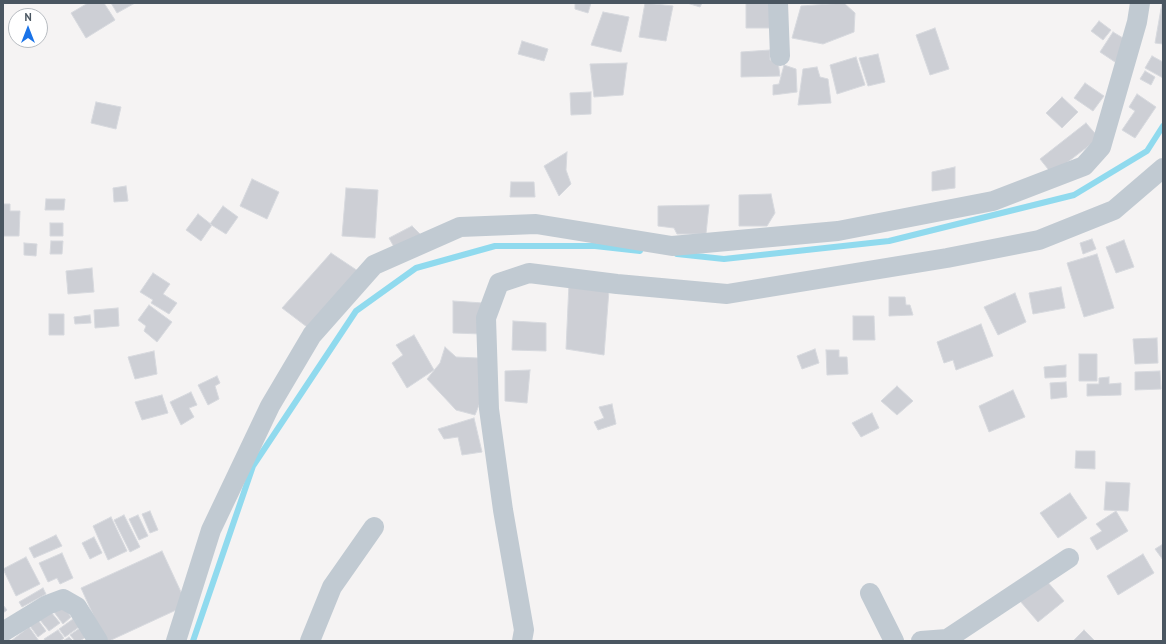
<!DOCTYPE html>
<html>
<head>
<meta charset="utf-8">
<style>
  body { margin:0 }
  #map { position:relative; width:1166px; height:644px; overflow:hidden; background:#f5f3f3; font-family:"PT Sans",sans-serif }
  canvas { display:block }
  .frame { position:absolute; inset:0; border:4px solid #4a5661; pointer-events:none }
  .north { position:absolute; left:8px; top:8px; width:40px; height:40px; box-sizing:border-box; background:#fff; border:1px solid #b7bbc0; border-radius:50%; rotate:0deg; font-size:11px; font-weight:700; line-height:16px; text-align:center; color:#4a5661 }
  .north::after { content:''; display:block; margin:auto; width:14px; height:18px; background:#1a73e8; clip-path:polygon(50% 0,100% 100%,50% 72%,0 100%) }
</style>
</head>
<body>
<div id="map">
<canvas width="1166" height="644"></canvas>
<div class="frame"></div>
<div class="north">N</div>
</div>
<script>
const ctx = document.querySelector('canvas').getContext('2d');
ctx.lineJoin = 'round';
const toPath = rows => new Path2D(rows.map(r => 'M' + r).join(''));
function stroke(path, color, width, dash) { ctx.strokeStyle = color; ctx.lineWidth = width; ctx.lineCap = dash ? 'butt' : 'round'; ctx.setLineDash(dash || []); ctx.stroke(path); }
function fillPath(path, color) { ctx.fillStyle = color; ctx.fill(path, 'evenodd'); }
const stream = toPath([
  [677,254,724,259,889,241,1074,195,1147,151,1163,126],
  [193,641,253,466,356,311,416,268,495,246,595,246,640,251]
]);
const building = toPath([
  [88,3,104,3,115,20,86,38,71,13,88,3],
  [111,3,135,3,117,13,111,3],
  [575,3,591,3,588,13,575,9,575,3],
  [645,3,673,6,666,41,639,37,645,3],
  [687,3,702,3,700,7,687,3],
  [746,3,776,3,775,28,746,28,746,3],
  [844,3,855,13,854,32,823,44,792,38,801,6,844,3],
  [1162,3,1163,3,1163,44,1155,43,1162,3],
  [603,12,629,17,621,52,591,45,603,12],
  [1099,21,1111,30,1103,40,1091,31,1099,21],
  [935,28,949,69,930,75,916,35,935,28],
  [1113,32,1128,41,1115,62,1100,52,1113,32],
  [522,41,548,49,544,61,518,54,522,41],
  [770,50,770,60,778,61,780,76,741,77,741,52,770,50],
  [878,54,885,82,868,86,859,58,878,54],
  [1152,56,1163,62,1163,78,1145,68,1152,56],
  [856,57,865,85,837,94,830,65,856,57],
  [627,63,623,95,594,97,590,64,627,63],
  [784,65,796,69,797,92,773,95,773,85,779,84,784,65],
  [817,67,820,77,828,79,831,103,798,105,803,69,817,67],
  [1145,71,1155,77,1151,85,1140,79,1145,71],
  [1085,83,1104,96,1093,111,1074,98,1085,83],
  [591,92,591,114,571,115,570,93,591,92],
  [1137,94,1156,107,1135,138,1122,130,1135,111,1129,107,1137,94],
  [1062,97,1078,112,1062,128,1046,113,1062,97],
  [96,102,121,107,116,129,91,123,96,102],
  [1086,123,1099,138,1052,174,1040,159,1086,123],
  [567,152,566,170,571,184,559,196,544,166,567,152],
  [955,167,955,188,932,191,932,172,955,167],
  [252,179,279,192,267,219,240,206,252,179],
  [511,182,534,182,535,197,510,197,511,182],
  [126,186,128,201,114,202,113,188,126,186],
  [346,188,378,190,375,238,342,236,346,188],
  [771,194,775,213,767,226,739,226,739,195,771,194],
  [46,199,65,199,64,210,45,210,46,199],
  [3,204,10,204,10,211,20,211,19,236,3,236,3,204],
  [709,205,706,234,677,234,674,228,658,226,658,206,709,205],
  [223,206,238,217,226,234,210,224,223,206],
  [198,214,212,225,201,241,186,230,198,214],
  [50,223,63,223,63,236,50,236,50,223],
  [412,226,421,235,394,247,389,238,412,226],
  [1092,239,1096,249,1083,254,1080,243,1092,239],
  [1124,240,1134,267,1116,273,1106,247,1124,240],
  [51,241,63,241,62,254,50,254,51,241],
  [24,243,37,244,36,256,24,255,24,243],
  [331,253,358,271,311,330,282,308,331,253],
  [1097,254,1114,308,1084,317,1067,263,1097,254],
  [92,268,94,292,68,294,66,271,92,268],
  [153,273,170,284,163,294,177,303,169,314,151,303,153,300,140,292,153,273],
  [569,283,609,290,604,355,566,349,569,283],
  [1061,287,1065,308,1033,314,1029,293,1061,287],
  [1015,293,1026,322,998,335,984,307,1015,293],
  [889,297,905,297,906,305,910,305,913,315,889,316,889,297],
  [453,301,483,303,482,334,453,333,453,301],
  [149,305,172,322,157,342,144,331,146,326,138,320,149,305],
  [118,308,119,326,95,328,94,310,118,308],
  [49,314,64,314,64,335,49,335,49,314],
  [90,315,91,323,75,324,74,317,90,315],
  [853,316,874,316,875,340,853,340,853,316],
  [513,321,546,323,546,351,512,350,513,321],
  [981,324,993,356,956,370,953,360,944,363,937,342,981,324],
  [414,335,434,370,407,388,392,363,403,355,396,345,414,335],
  [1157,338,1158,363,1135,364,1133,339,1157,338],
  [445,347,456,357,478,358,484,393,475,415,456,410,427,379,440,363,445,347],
  [815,349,819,363,802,369,797,356,815,349],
  [826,350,839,350,839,357,847,357,848,374,827,375,826,350],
  [154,351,157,374,135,379,128,357,154,351],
  [1079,354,1097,354,1097,381,1079,381,1079,354],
  [1066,365,1066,377,1045,378,1044,367,1066,365],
  [530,370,527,403,505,401,505,371,530,370],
  [1160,371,1161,389,1135,390,1135,372,1160,371],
  [217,376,220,383,215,386,219,399,208,405,198,385,217,376],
  [1109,377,1109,384,1121,383,1121,395,1087,396,1087,384,1099,384,1099,378,1109,377],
  [1066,382,1067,397,1051,399,1050,383,1066,382],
  [897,386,913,401,897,415,881,401,897,386],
  [1013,390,1025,417,989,432,979,406,1013,390],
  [191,392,197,405,189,408,194,417,181,425,170,402,191,392],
  [162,395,168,413,142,420,135,402,162,395],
  [612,404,616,424,598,430,594,422,604,418,599,407,612,404],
  [872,413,879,428,861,437,852,423,872,413],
  [474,418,482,452,462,455,458,437,444,439,438,429,474,418],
  [1076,451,1095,451,1095,469,1075,468,1076,451],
  [1106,482,1130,483,1128,511,1104,510,1106,482],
  [1070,493,1087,518,1058,538,1040,513,1070,493],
  [150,511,158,530,150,533,142,514,150,511],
  [1116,511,1128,531,1097,550,1090,538,1102,531,1096,524,1116,511],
  [124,515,140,547,130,552,114,520,124,515],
  [138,515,148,536,139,540,129,519,138,515],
  [111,517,127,551,108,560,93,526,111,517],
  [56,535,62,546,34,558,29,548,56,535],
  [94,537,102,553,90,559,82,543,94,537],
  [1163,544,1163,560,1155,549,1163,544],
  [162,551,187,605,109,641,105,641,81,588,162,551],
  [62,553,73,578,60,584,57,578,48,582,39,563,62,553],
  [1143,554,1154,573,1118,595,1107,576,1143,554],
  [26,557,40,584,16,596,3,569,26,557],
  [1046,580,1064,601,1038,622,1020,601,1046,580],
  [43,588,46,594,22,607,19,602,43,588],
  [3,605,7,610,3,613,3,605],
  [63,606,71,617,63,624,54,612,63,606],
  [51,612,60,623,49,631,40,620,51,612],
  [73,619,79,627,65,637,59,629,73,619],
  [38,620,46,631,38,637,30,626,38,620],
  [29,627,39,641,11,641,29,627],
  [80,628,87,636,80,641,75,641,70,635,80,628],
  [58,630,64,638,60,641,45,641,44,639,58,630],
  [1084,630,1095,641,1073,641,1084,630],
  [69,637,73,641,63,641,69,637]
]);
const street = toPath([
  [778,3,780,56],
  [870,593,894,641],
  [3,632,47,605,63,599,77,607,98,641],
  [176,641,211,530,270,406,312,335,374,265,460,227,536,224,672,246,838,231,993,201,1084,166,1101,147,1137,22,1140,3],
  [310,641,332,587,374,527],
  [522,641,524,630,503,510,489,409,486,318,499,283,529,273,617,284,727,294,947,258,1039,240,1114,210,1163,168],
  [921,641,947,639,1069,558]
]);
stroke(stream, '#90daee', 6);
fillPath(building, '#cdcfd5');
stroke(building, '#d7d9de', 1);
stroke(street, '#c1cad2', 20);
</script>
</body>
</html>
